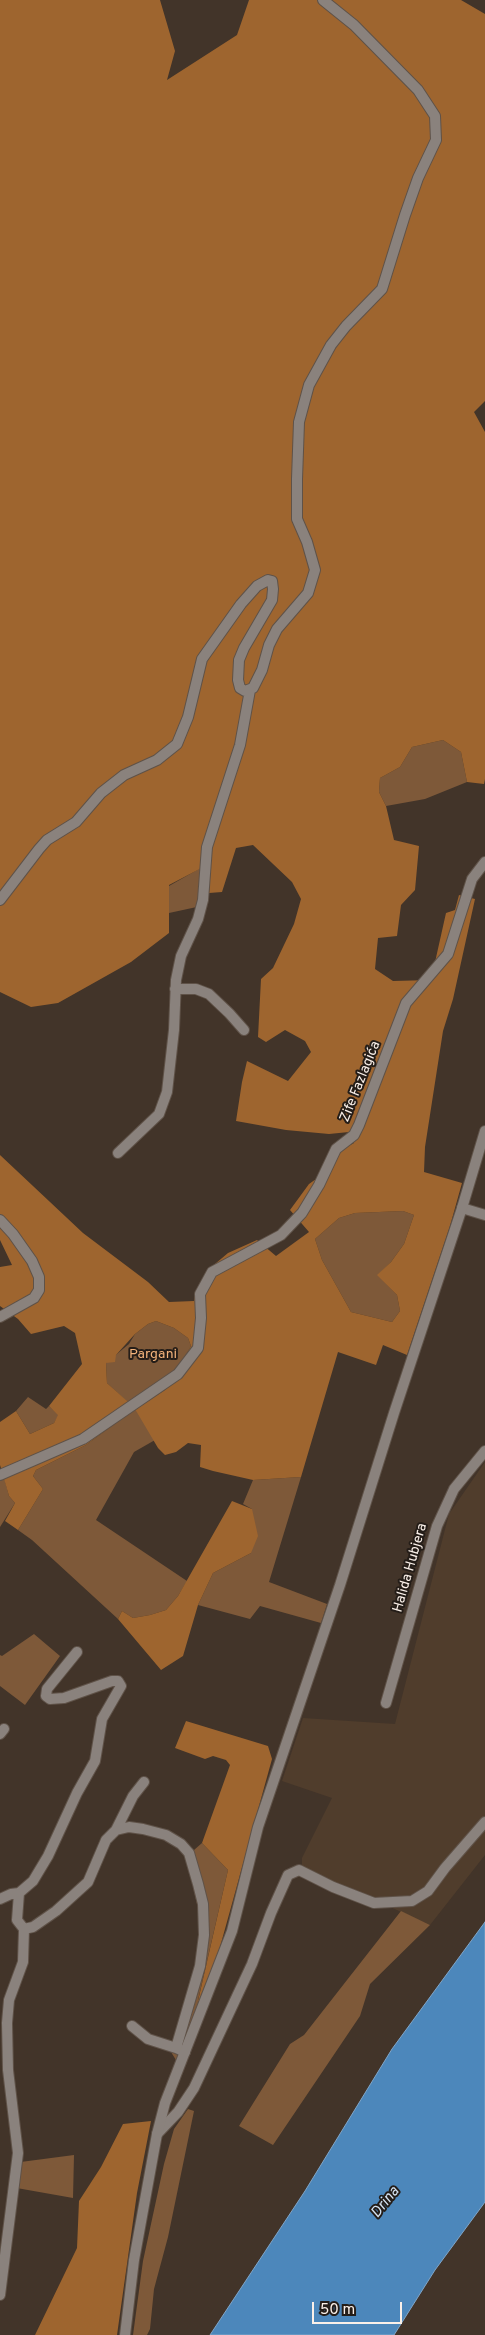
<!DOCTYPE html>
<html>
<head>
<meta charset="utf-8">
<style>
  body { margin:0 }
  #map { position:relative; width:485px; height:2335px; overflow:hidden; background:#423429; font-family:Overpass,sans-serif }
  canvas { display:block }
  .scale { position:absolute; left:312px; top:2302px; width:90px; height:22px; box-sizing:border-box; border:2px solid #faf0e9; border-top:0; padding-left:6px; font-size:15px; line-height:18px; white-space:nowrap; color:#faf0e9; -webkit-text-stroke:4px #241d18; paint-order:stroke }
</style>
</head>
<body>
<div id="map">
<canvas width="485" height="2335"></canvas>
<div class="scale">50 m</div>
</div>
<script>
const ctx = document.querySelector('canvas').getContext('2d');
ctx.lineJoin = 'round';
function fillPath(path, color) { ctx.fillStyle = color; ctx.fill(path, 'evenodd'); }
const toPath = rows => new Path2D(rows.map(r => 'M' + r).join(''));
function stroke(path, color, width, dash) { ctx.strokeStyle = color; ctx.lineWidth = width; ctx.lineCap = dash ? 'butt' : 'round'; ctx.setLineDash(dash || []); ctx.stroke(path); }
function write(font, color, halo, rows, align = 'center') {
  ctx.font = font + ' Overpass,sans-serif'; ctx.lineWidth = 4; ctx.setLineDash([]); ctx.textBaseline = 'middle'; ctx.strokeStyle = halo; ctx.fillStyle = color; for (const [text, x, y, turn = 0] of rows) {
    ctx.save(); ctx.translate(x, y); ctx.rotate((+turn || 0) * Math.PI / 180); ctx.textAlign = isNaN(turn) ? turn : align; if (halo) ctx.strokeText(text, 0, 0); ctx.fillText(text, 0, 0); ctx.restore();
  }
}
const built = toPath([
  [485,1462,485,1855,430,1925,302,1867,302,1858,332,1798,282,1781,303,1718,395,1724,449,1514]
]);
const green = toPath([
  [443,740,461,752,467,782,425,799,386,806,379,792,380,778,400,767,412,747],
  [211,862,206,905,169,913,169,886],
  [403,1211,414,1215,404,1244,391,1262,378,1275,397,1295,400,1311,392,1322,351,1312,322,1260,315,1239,339,1218,355,1213],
  [156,1321,174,1328,188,1338,191,1346,165,1390,136,1409,155,1440,134,1452,96,1520,187,1581,178,1596,166,1610,150,1615,133,1618,122,1611,118,1619,32,1540,18,1530,43,1489,33,1476,36,1470,86,1445,135,1409,107,1383,106,1363,129,1344,135,1334,148,1324],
  [28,1397,46,1409,49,1406,59,1415,54,1423,30,1434,16,1411],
  [4,1477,9,1496,15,1503,0,1527,0,1479],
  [301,1477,269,1582,327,1604,321,1623,260,1606,250,1619,198,1605,213,1573,251,1553,252,1509,243,1504,253,1480],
  [34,1634,60,1656,25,1705,0,1686,0,1655,2,1656],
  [202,1843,228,1870,198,2000,201,2001,176,2060,171,2052,195,1972,198,1941,198,1908,186,1857],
  [401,1911,430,1925,370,1984,360,2016,273,2145,239,2126,290,2044,304,2035],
  [188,2109,194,2111,168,2237,154,2289,150,2329,147,2335,133,2335,143,2261,164,2164,174,2129],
  [74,2155,73,2198,11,2187,13,2163]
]);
const forest = toPath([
  [0,0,160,0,175,51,167,80,237,35,249,0,461,0,485,14,485,401,474,412,485,432,485,779,484,784,467,782,461,752,443,740,412,747,400,767,380,778,379,792,386,806,394,840,419,846,415,890,401,905,397,936,378,938,375,969,393,981,431,980,446,913,455,910,459,895,475,899,453,999,443,1031,425,1147,424,1172,462,1183,450,1226,407,1355,383,1345,376,1365,338,1352,301,1477,253,1480,213,1471,200,1467,201,1445,188,1443,176,1452,165,1455,158,1448,135,1409,86,1445,36,1470,33,1476,43,1489,18,1530,5,1521,15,1503,9,1496,0,1465,0,1422,16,1411,30,1434,54,1423,58,1415,49,1406,82,1364,75,1333,64,1326,31,1334,18,1319,0,1306,0,1267,12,1265,0,1240,0,1155,83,1233,148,1282,169,1302,194,1301,195,1292,209,1269,228,1253,257,1240,276,1256,309,1232,290,1210,309,1184,333,1167,341,1150,354,1143,349,1132,329,1134,286,1130,236,1121,242,1082,247,1061,288,1081,311,1052,305,1041,285,1030,266,1042,258,1037,261,979,273,968,294,924,301,899,292,882,253,845,236,848,222,892,209,893,211,863,169,885,169,933,131,962,58,1003,31,1007,0,992],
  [403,1211,414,1215,404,1244,391,1262,377,1275,397,1295,400,1311,392,1322,351,1312,322,1260,315,1239,339,1218,355,1213],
  [156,1321,174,1328,188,1338,191,1346,165,1390,136,1409,107,1383,106,1363,115,1362,116,1355,135,1334,148,1324],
  [232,1501,252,1509,258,1536,251,1553,213,1573,198,1605,183,1656,161,1670,118,1619,122,1611,133,1618,150,1615,166,1610,178,1596],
  [186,1721,268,1746,272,1759,220,1947,201,2001,198,2001,228,1870,202,1843,230,1765,226,1760,213,1756,205,1759,175,1748],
  [151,2121,137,2193,117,2335,35,2335,77,2248,79,2201,101,2167,123,2124]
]);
const water = toPath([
  [485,1922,485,2202,435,2270,394,2335,210,2335,305,2191,392,2049,485,1922]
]);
const minor = toPath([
  [0,900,39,849,47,840,76,822,101,793,124,775,157,760,177,744,188,717,202,659,241,604,257,586,268,580,272,581,273,589,272,600,244,648,239,660,238,680,240,688,245,691,253,688,262,670,269,645,277,629,308,593,315,570,307,542,297,519,297,479,299,422,309,385,331,345,346,326,382,289,405,215,418,178,436,140,435,116,418,90,354,25,323,0],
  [175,989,196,989,209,994,229,1013,244,1030],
  [118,1153,159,1114,167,1092,174,1030,176,980,181,956,198,919,203,900,207,847,240,745,250,690],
  [462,1208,485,1215],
  [0,1220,13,1234,32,1261,39,1277,39,1290,34,1298,0,1317],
  [0,1475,83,1439,178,1374,198,1348,201,1318,200,1294,212,1272,281,1235,302,1213,319,1185,336,1149,354,1135,359,1125,406,1003,448,954,472,879,485,862],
  [386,1703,437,1526,454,1489,485,1451],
  [0,1734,4,1729],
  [116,1830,133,1796,144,1782],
  [19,1893,17,1920,24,1929,33,1927,56,1911,88,1882,106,1840,116,1830,129,1827,143,1829,166,1835,181,1844,189,1853,198,1884,203,1904,204,1935,200,1966,176,2048,185,2052],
  [0,1899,11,1894,19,1893,33,1881,48,1856,77,1793,95,1761,102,1719,121,1686,118,1681,112,1681,64,1698,50,1699,46,1696,47,1689,77,1652],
  [132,2026,148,2039,176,2048],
  [157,2134,178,2112,194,2088,252,1964,271,1913,288,1875,299,1870,333,1887,374,1903,412,1901,428,1891,445,1868,485,1822],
  [0,2295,18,2153,8,2070,7,2023,9,2000,23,1962,24,1929]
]);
const tertiary = toPath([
  [125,2335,134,2260,157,2134,165,2103,232,1931,258,1827,340,1585,394,1413,462,1208,485,1131]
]);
const streetNames = [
  ["Zife Fazlagića",361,1082,-68],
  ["Halida Hubjera",411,1568,-74]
];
const parkNames = [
  ["Pargani",153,1355]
];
const waterNames = [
  ["Drina",386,2203,-51]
];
fillPath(built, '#503d2c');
fillPath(green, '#7e5939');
fillPath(forest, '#9e652f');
fillPath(water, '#4c87bb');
stroke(water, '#80a6c9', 1);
stroke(minor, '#5f5248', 12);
stroke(tertiary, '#5f5248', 12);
stroke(minor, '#8a827d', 10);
stroke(tertiary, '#8a827d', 10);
write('14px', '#faf0e9', '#241d18', streetNames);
write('14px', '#f4b37b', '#241d18', parkNames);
write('italic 15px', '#d5e4f3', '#241d18', waterNames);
</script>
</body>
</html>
